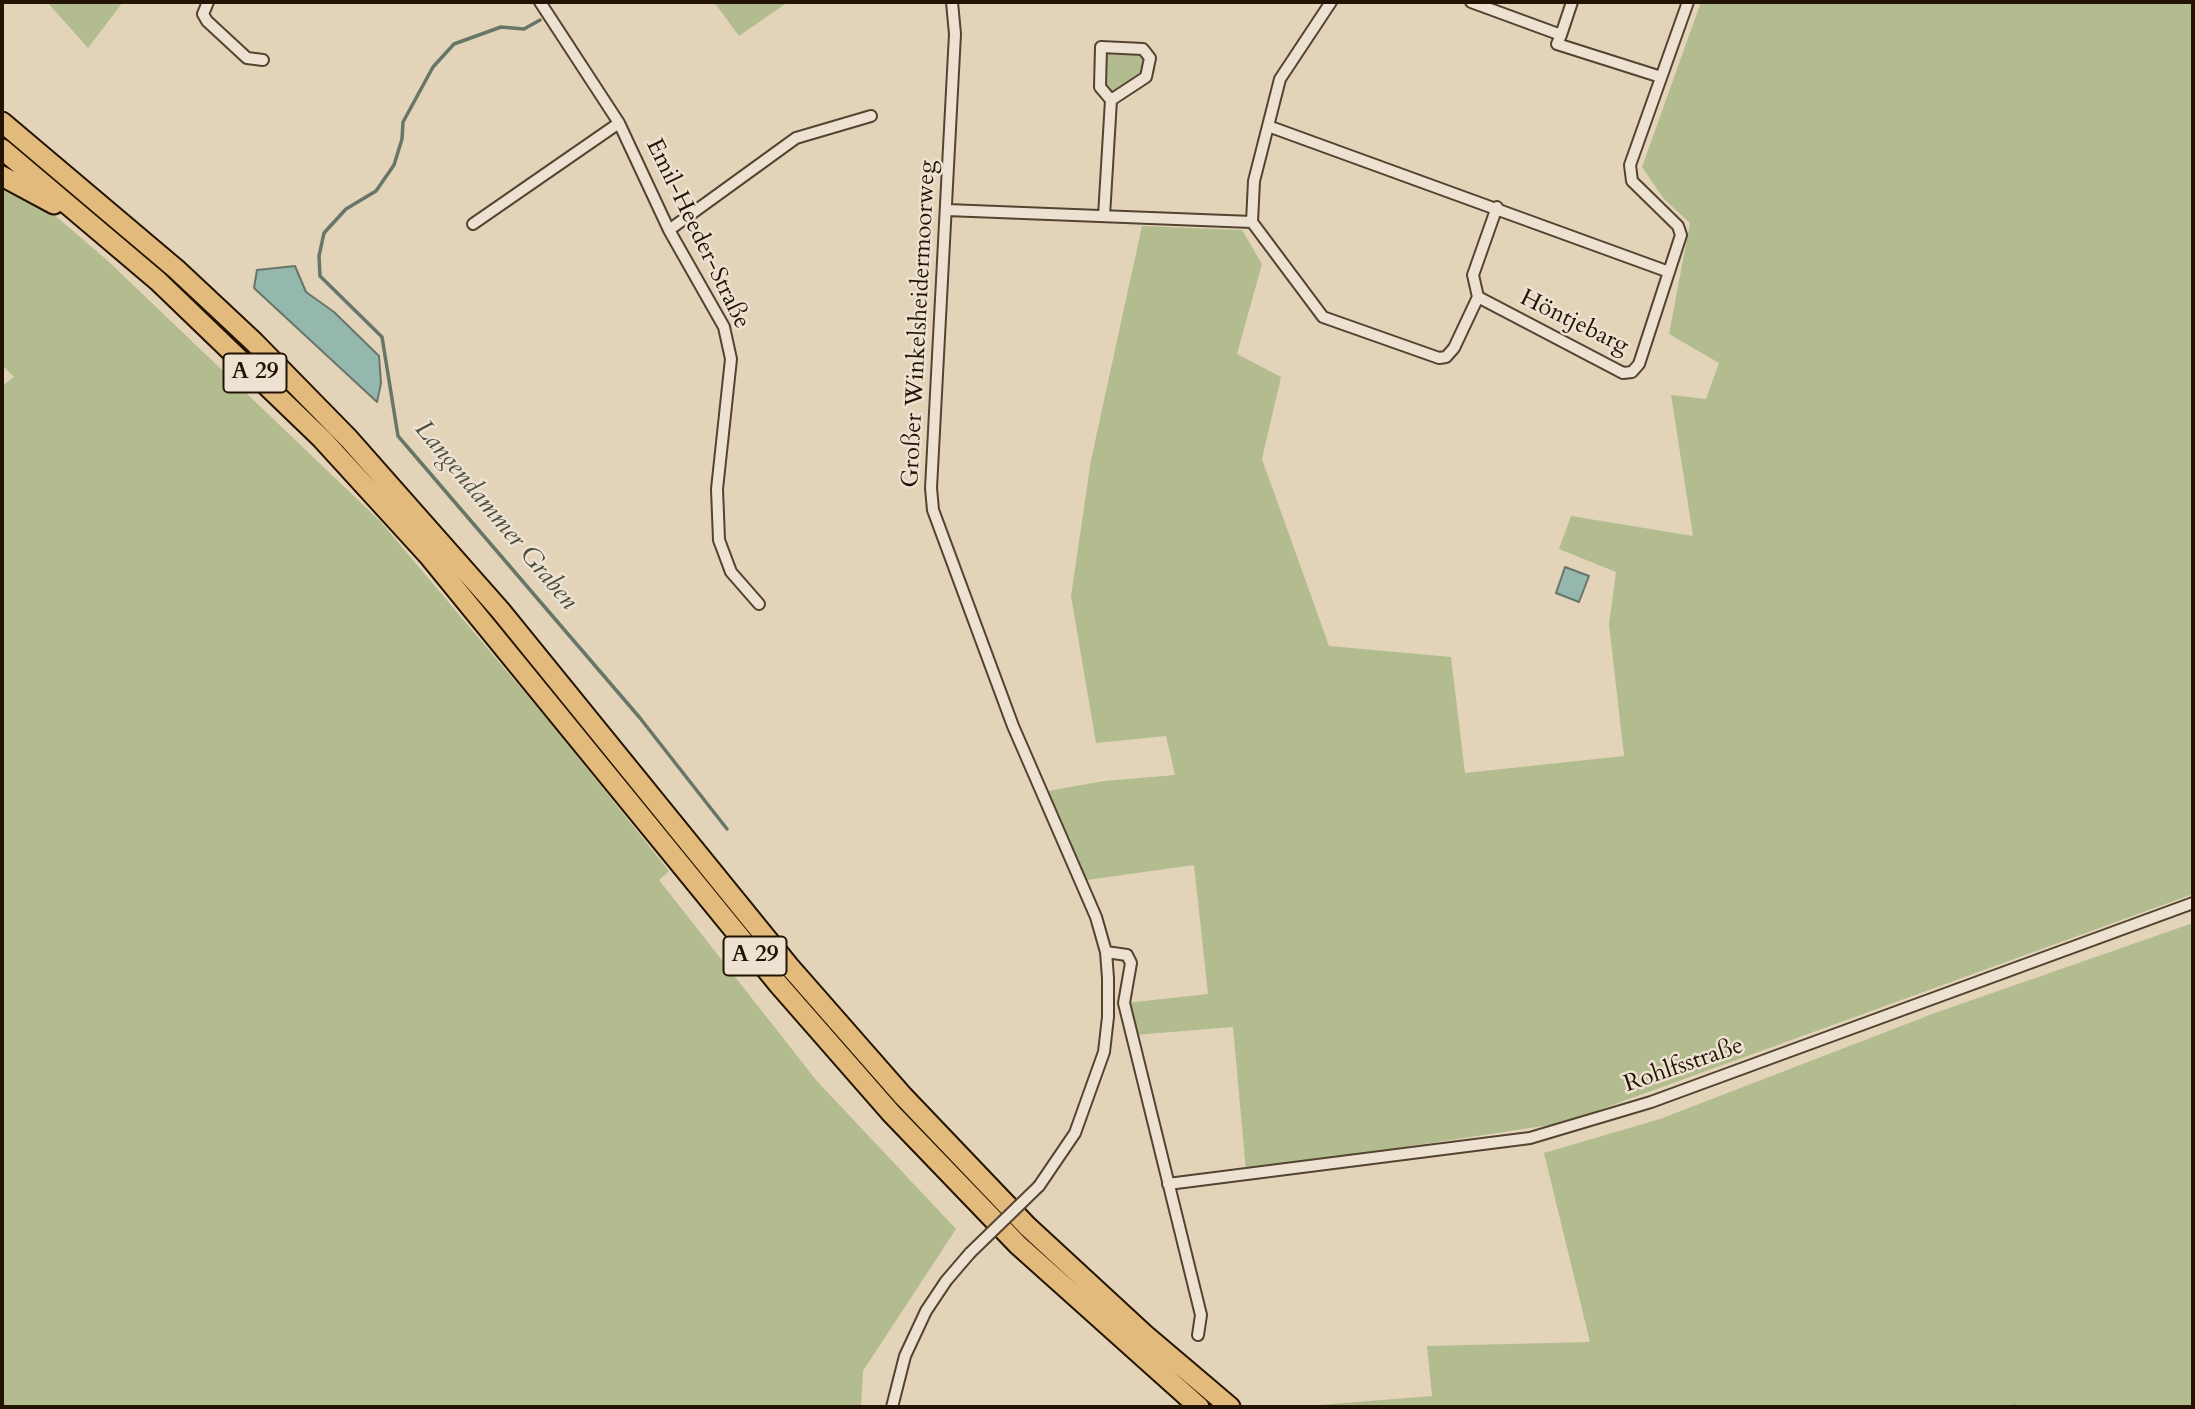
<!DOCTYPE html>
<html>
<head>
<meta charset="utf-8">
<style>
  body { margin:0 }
  #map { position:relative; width:2195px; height:1409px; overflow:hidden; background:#e3d3b9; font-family:Cardo,serif }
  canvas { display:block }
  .frame { position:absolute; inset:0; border:4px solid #231302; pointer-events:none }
</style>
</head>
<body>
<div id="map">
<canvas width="2195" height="1409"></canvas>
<div class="frame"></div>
</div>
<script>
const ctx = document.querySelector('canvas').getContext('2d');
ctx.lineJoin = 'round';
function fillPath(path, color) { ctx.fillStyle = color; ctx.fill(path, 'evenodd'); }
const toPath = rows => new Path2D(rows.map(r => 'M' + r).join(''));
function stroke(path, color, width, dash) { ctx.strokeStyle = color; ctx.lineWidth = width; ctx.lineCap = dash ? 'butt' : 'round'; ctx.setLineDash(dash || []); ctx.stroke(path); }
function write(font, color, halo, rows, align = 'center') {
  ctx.font = font + ' Cardo,serif'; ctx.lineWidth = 5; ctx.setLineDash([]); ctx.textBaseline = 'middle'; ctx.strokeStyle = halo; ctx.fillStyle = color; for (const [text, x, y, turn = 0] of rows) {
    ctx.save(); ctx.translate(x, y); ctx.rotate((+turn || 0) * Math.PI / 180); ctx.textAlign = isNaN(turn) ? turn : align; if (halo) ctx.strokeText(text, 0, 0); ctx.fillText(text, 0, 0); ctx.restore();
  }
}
const green = toPath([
  [47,2,123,2,88,48],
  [714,2,788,2,739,36],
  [1701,2,2193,2,2193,894,1563,1123,1246,1171,1233,1027,1135,1035,1126,1003,1208,994,1194,865,1087,880,1048,791,1104,781,1175,775,1166,736,1096,743,1071,596,1091,460,1142,226,1242,230,1262,264,1237,354,1281,377,1262,459,1329,646,1451,657,1465,773,1624,756,1609,624,1616,572,1559,549,1571,516,1693,536,1671,395,1706,399,1719,363,1669,334,1690,223,1664,199,1642,167],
  [1108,51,1140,53,1145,57,1142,75,1111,94,1103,76,1106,74,1107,60,1104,56],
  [2,186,30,199,58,218,108,261,380,521,553,726,669,871,659,880,816,1080,956,1229,863,1371,861,1407,16,1407,2,1405,2,386,14,377,2,365],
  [2193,923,2193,1407,1294,1407,1432,1396,1427,1346,1590,1342,1544,1153,1660,1119,1935,1013]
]);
const water = toPath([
  [295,266,306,292,334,312,379,356,381,383,377,402,254,288,257,270,295,266],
  [1565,567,1589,576,1579,602,1556,593,1565,567]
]);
const stream = toPath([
  [540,20,524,29,501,27,454,44,433,67,403,122,402,139,394,165,376,191,346,209,324,233,319,256,320,276,382,337,398,436,640,718,727,829],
  [2014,1406,2015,1407]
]);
const minor = toPath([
  [208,2,203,14,207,21,247,58,263,60],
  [540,2,619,123,669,230,724,327,731,359,717,489,719,540,731,572,759,604],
  [952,2,955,34,931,488,933,510,1013,726,1096,917,1106,952,1108,978,1108,1017,1104,1052,1075,1133,1039,1186],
  [1471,2,1561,35,1557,44,1661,77],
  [1561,35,1572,2],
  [1268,126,1669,272],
  [947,210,1252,222,1254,181,1280,79,1331,2],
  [1104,216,1111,100,1146,77,1150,58,1143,49,1101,47,1100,87,1111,100],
  [1252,222,1323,317,1439,358,1446,357,1454,348,1478,297,1623,373,1632,372,1639,364,1681,235,1678,226,1632,181,1630,165,1688,2],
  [473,224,619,123],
  [669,230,796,138,871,116],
  [1478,297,1473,275,1497,207],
  [1106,952,1127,955,1131,963,1124,1003,1201,1315,1198,1335],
  [1168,1184,1530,1138,1651,1102,2193,903],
  [892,1407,905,1356,926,1311,946,1281,970,1253]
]);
const motorway = toPath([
  [2,122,176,269,254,342,349,439,500,610,789,966,903,1096,1027,1226,1144,1334,1230,1407],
  [2,149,158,281,322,439,428,555,779,985,891,1113,1018,1245,1199,1407],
  [2,176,54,204]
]);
const minorBridge = toPath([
  [970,1253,1039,1186]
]);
const shields = [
  [255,373,63],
  [755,956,63]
];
const shieldNames = [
  ["A 29",255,373],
  ["A 29",755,956]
];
const streetNames = [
  ["Emil-Heeder-Straße",697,234,64],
  ["Höntjebarg",1574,323,26],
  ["Großer Winkelsheidermoorweg",920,324,-87],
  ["Rohlfsstraße",1684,1066,-19]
];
const waterNames = [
  ["Langendammer Graben",495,516,50]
];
fillPath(green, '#b3bc8f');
fillPath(water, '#95b8ae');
stroke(water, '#677669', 2);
stroke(stream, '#677669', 3.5);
stroke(minor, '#534330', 14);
stroke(motorway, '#231302', 23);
stroke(minor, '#ede2d2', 10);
stroke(motorway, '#e2ba7c', 19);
stroke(minorBridge, '#534330', 14, []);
stroke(minorBridge, '#ede2d2', 10);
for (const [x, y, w] of shields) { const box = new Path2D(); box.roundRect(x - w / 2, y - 19.5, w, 39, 5); ctx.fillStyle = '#ede2d2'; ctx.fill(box); stroke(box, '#231302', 2); }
write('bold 23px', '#231302', null, shieldNames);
write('24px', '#231302', '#ede2d2', streetNames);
write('italic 26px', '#4b4d3e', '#ede2d2', waterNames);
</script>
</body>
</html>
